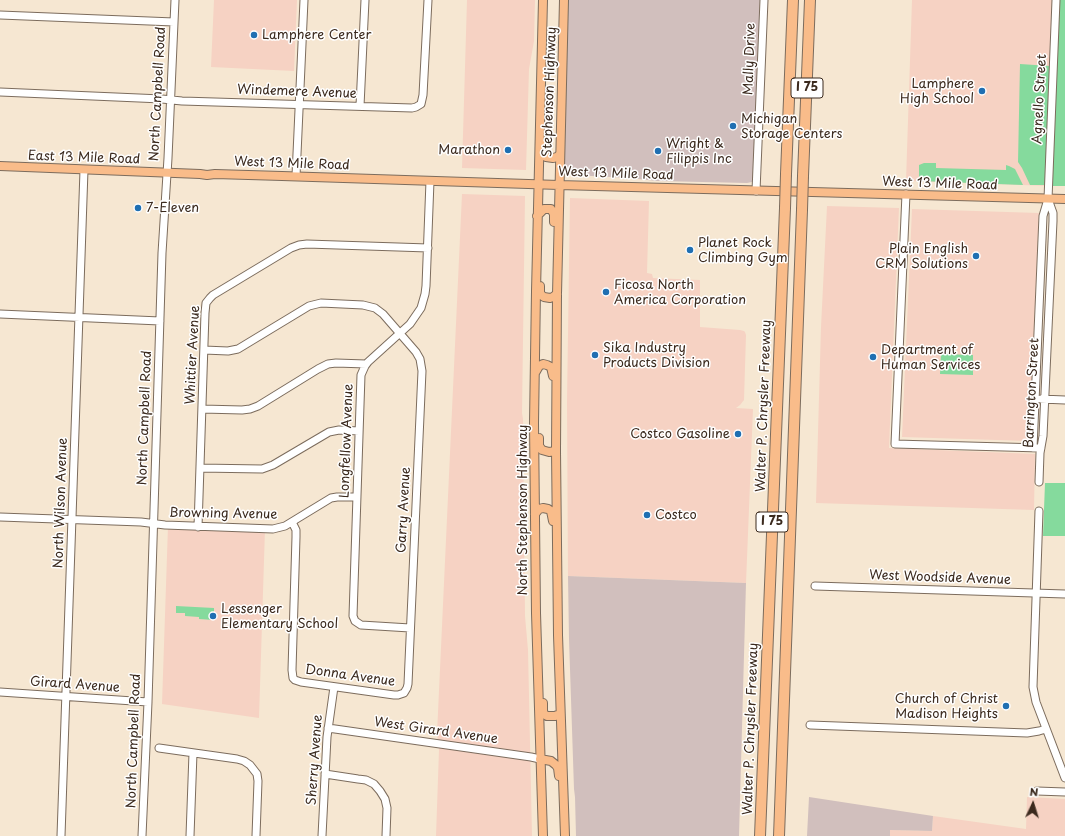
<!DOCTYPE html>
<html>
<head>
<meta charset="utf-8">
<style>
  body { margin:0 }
  #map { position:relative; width:1065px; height:836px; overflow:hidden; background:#f6e7d2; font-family:"Playpen Sans",sans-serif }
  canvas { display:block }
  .north { position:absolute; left:1013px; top:784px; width:40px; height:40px; -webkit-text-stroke:3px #fff; paint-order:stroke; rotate:4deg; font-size:11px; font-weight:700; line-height:16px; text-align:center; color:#3b2a1e }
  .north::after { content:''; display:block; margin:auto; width:14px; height:18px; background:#3b2a1e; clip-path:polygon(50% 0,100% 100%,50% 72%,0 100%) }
</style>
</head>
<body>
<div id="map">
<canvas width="1065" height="836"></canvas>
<div class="north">N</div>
</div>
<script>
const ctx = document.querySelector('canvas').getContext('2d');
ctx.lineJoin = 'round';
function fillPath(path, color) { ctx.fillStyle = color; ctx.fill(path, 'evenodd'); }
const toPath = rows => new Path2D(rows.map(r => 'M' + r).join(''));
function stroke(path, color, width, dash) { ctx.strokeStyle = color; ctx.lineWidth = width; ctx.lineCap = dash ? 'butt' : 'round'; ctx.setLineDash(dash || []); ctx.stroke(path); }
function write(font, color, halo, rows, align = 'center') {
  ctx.font = font + ' "Playpen Sans",sans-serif'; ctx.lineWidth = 3; ctx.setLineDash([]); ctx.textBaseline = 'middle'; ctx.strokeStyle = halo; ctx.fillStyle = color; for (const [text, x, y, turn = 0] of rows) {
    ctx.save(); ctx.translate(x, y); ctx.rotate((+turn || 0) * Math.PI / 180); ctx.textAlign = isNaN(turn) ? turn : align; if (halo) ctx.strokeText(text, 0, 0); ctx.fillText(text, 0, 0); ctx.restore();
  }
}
const built = toPath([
  [214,0,297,0,294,71,211,67],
  [467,0,535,0,534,41,529,69,526,170,462,168],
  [912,0,1059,0,1051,186,906,181],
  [462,194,525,196,522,413,523,419,525,616,528,650,532,836,436,836,439,750,437,734],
  [570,198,649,201,647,273,652,274,653,278,700,280,700,327,740,330,744,331,745,332,746,335,744,400,740,405,736,408,753,409,746,583,568,576,567,402],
  [827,206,899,208,889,448,1035,454,1034,510,816,503,821,327],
  [912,209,1039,213,1029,441,902,437],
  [168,526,265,529,259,718,162,704],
  [1027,797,1065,799,1065,836,890,836,890,830,932,831,933,816,1026,829]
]);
const industrial = toPath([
  [568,0,760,0,755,171,752,182,747,183,657,181,629,178,573,175,569,174,565,171,564,167],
  [568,576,746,583,739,836,576,836,575,797,574,789,569,639],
  [809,797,933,816,932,831,890,830,890,836,807,836]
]);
const green = toPath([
  [1059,0,1065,0,1065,186,1051,186],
  [1020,64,1050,66,1045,185,1030,185,1022,168,1018,162],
  [924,163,936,163,936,168,1006,170,1006,165,1009,166,1015,169,1023,185,919,181,919,165],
  [941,354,973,355,973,375,940,374],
  [1045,483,1065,483,1065,536,1043,536],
  [176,606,214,608,214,620,199,619,199,617,185,616,185,613,176,613]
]);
const minor = toPath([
  [0,15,174,22],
  [0,92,162,99,182,101,412,108,416,107,421,104,423,95,428,0],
  [360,106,365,0],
  [296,176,304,0],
  [756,191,764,0],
  [906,194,895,444,1041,448],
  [0,314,160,321],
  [204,350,228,351,238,349,309,306,321,303,363,305,375,308,383,314,416,352,420,359,422,371,408,684,407,688,404,693,398,695,394,695,301,682,295,680,293,678,292,670,296,537,296,530,292,522],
  [1041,399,1065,400],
  [202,409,242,410,250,409,258,406,318,369,328,364,336,363,366,364],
  [1033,448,1043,216,1048,199,1056,0],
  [200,468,262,469,273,465,329,432,339,430,359,431],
  [1039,482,1040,453,1043,436,1053,221,1053,213,1048,199],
  [1039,511,1033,687,1036,702,1065,778],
  [0,517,141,522,165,525,273,529,285,526,331,498,337,497,357,497],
  [198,527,205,313,206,303,210,298,213,295,291,248,299,245,307,244,428,248],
  [815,586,1065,594],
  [410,628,361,625,355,621,353,616,361,375,365,366,368,362,410,324,421,308,425,294,426,286,430,181],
  [0,692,148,702],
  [810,725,1027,733,1039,731,1046,729],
  [328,728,531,757,540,759],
  [159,748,237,759,244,761,250,765,257,774,258,781,256,836],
  [325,774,358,779,366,780,374,784,380,791,385,799,387,808,386,836],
  [1037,791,1065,792],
  [61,836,84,170],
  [142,836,148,702,162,253,168,158,175,0],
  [190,836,193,753],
  [322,836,327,737,334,687]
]);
const major = toPath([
  [564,0,557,294,556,451,558,635,565,836],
  [544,144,544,154,546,157,553,158,557,157,560,154],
  [0,166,200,174,207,175,215,174,282,176,559,185,1065,199],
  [537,216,544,209,551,209,554,214,554,222],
  [540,286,540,294,544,297,550,298,553,297,557,294],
  [535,373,539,366,543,364,547,365,551,367,553,376],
  [539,438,539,446,542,450,549,452,556,451],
  [535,514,539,509,543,508,548,509,551,511,553,521],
  [543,703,543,711,544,714,547,716,555,716,560,714],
  [540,759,551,761,556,765,558,768,559,776],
  [543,836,536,613,534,423,536,291,543,0]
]);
const highway = toPath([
  [786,174,793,0],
  [803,176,810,0],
  [760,836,785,208],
  [779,836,802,210]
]);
const highwayBridge = toPath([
  [785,208,786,174],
  [802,210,803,176]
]);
const markers = [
  [254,35,4,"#1f6fb2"],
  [982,91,4,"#1f6fb2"],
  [733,126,4,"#1f6fb2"],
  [508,150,4,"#1f6fb2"],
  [658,151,4,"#1f6fb2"],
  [138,208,4,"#1f6fb2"],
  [690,250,4,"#1f6fb2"],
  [976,256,4,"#1f6fb2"],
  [606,292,4,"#1f6fb2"],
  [595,355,4,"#1f6fb2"],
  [873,357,4,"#1f6fb2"],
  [738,434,4,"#1f6fb2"],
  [647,515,4,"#1f6fb2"],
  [213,616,4,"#1f6fb2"],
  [1006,706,4,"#1f6fb2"]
];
const shields = [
  [807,88,32],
  [772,522,32]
];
const shieldNames = [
  ["I 75",807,88],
  ["I 75",772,522]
];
const poiNames = [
  ["Lamphere Center",262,35],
  ["Lamphere",974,84,"right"],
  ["High School",974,99,"right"],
  ["Michigan",741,119],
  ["Storage Centers",741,134],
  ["Wright &",666,144],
  ["Filippis Inc",666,159],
  ["Marathon",500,150,"right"],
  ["7-Eleven",146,208],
  ["Planet Rock",698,243],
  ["Climbing Gym",698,258],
  ["Plain English",968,249,"right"],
  ["CRM Solutions",968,264,"right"],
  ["Ficosa North",614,285],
  ["America Corporation",614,300],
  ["Sika Industry",603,348],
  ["Products Division",603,363],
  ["Department of",881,350],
  ["Human Services",881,365],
  ["Costco Gasoline",730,434,"right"],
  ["Costco",655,515],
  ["Lessenger",221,609],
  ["Elementary School",221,624],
  ["Church of Christ",998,699,"right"],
  ["Madison Heights",998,714,"right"]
];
const streetNames = [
  ["Mally Drive",750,59,-88],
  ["Windemere Avenue",297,92,2],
  ["Stephenson Highway",550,92,-88],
  ["North Campbell Road",158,94,-87],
  ["Agnello Street",1040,99,-87],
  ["East 13 Mile Road",84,158,2],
  ["West 13 Mile Road",292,164,2],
  ["West 13 Mile Road",616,174,2],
  ["West 13 Mile Road",940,184,2],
  ["Whittier Avenue",193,355,-87],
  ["Barrington Street",1032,393,-87],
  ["Walter P. Chrysler Freeway",764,406,-88],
  ["North Campbell Road",145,418,-88],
  ["Longfellow Avenue",347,441,-88],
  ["North Wilson Avenue",61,503,-88],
  ["Garry Avenue",404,510,-87],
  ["North Stephenson Highway",523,510,-90],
  ["Browning Avenue",223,514,1],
  ["West Woodside Avenue",940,578,2],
  ["Donna Avenue",350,676,8],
  ["Girard Avenue",75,685,4],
  ["Walter P. Chrysler Freeway",751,729,-88],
  ["West Girard Avenue",436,731,8],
  ["North Campbell Road",134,741,-88],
  ["Sherry Avenue",315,760,-86]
];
fillPath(built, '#f6d2c3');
fillPath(industrial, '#d1bfbd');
fillPath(green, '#85da9d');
stroke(minor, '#7c6c5d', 9);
stroke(major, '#7c6c5d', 10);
stroke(highway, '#7c6c5d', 12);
stroke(minor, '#fff', 7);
stroke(major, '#f9bc8a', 8);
stroke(highway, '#f9bc8a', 10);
stroke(highwayBridge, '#7c6c5d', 12, []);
stroke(highwayBridge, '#f9bc8a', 10);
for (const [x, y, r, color] of markers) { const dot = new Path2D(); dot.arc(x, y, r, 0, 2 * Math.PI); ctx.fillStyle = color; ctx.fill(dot); stroke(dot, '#fff', 1.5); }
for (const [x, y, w] of shields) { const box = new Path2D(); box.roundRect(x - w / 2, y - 10, w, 20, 3); ctx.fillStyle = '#fff'; ctx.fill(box); stroke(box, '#3b2a1e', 1); }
write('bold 12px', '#3b2a1e', null, shieldNames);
write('13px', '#3b2a1e', '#fff', poiNames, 'left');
write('13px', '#3b2a1e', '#fff', streetNames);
</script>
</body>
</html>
